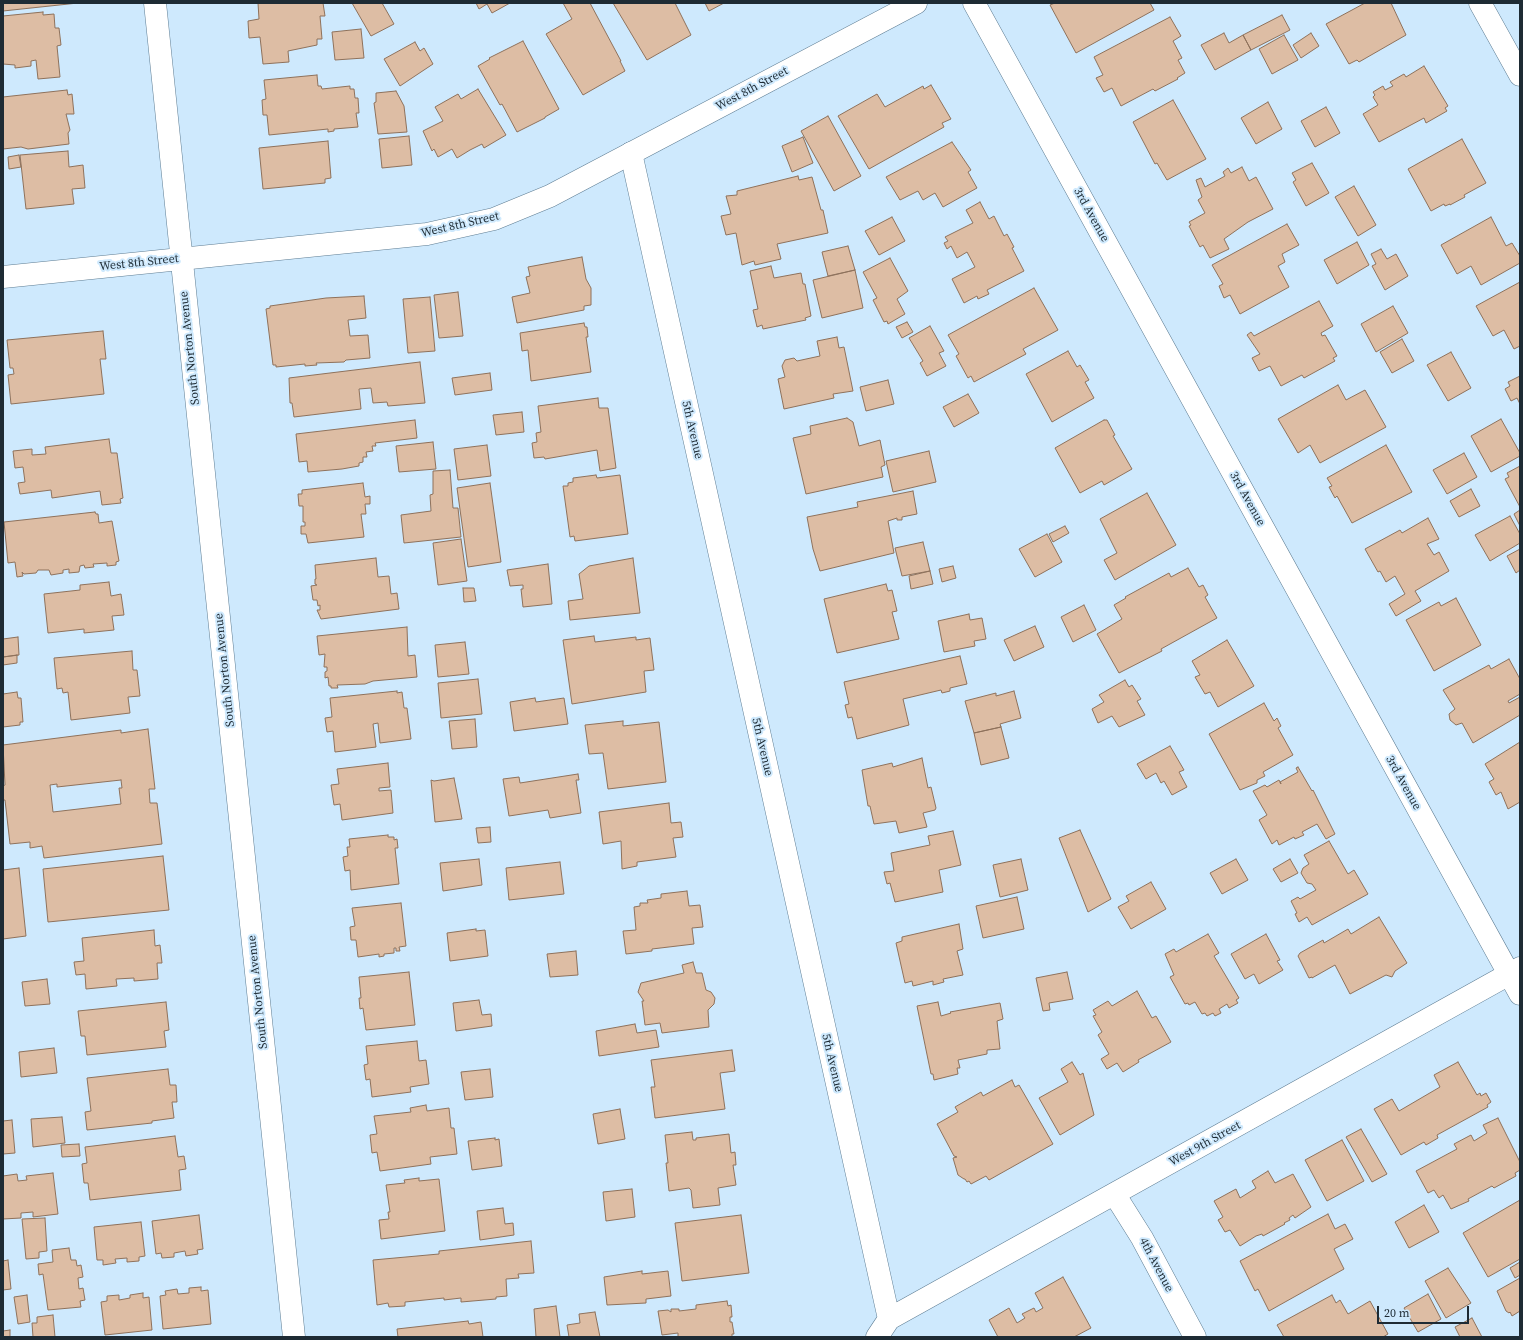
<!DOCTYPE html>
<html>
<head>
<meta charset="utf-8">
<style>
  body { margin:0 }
  #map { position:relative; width:1523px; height:1340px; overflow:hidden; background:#cee9fd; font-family:"Source Serif 4",serif }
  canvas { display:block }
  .frame { position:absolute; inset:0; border:4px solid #1e2b34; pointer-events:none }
  .scale { position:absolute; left:1377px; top:1306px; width:92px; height:18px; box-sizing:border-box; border:2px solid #1e2b34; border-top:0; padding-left:5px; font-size:12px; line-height:14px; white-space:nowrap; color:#1e2b34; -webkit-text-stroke:3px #cee9fd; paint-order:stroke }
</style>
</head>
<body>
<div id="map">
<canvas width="1523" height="1340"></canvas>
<div class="frame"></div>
<div class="scale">20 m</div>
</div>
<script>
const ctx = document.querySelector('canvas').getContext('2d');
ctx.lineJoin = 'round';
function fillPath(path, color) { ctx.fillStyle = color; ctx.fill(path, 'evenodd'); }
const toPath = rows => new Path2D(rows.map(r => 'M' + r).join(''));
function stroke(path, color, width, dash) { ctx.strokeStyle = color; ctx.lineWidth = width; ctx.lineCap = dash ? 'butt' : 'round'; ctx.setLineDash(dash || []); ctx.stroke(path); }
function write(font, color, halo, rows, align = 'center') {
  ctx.font = font + ' "Source Serif 4",serif'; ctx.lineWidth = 4; ctx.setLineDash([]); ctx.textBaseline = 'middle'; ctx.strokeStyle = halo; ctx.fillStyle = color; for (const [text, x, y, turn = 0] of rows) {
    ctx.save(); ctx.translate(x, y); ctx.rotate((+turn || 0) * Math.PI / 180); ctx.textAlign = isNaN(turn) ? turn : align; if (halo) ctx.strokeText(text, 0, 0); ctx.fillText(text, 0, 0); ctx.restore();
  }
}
const building = toPath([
  [3,3,78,3,3,11,3,3],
  [258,3,323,3,325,16,320,16,322,39,317,39,317,45,288,51,289,62,263,64,260,37,249,38,248,21,259,19,258,3],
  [352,3,382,3,394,24,371,36,352,3],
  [476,3,510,3,492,13,487,4,479,9,476,3],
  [563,3,590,3,621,61,620,61,625,71,583,95,546,34,572,19,563,3],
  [613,3,675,3,691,35,647,60,613,3],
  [705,3,724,3,709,11,705,3],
  [1055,3,1150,3,1154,10,1076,53,1050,5,1055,3],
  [1365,3,1391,3,1406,35,1359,62,1357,60,1349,64,1326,24,1365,3],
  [43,12,43,15,54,14,55,28,59,28,61,45,57,46,60,77,38,79,36,60,31,61,31,66,15,68,15,65,3,64,3,16,43,12],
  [1282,15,1290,30,1251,50,1243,35,1282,15],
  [1170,17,1181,36,1173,41,1182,58,1178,60,1185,73,1177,78,1178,79,1155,91,1153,89,1121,106,1112,88,1104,92,1096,78,1103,75,1094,57,1170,17],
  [361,29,364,58,335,60,332,32,361,29],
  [1224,33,1229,43,1243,35,1251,50,1215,70,1201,45,1224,33],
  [1311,33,1319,46,1301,58,1293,45,1311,33],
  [1284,35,1298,60,1272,74,1259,49,1284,35],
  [523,41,559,109,545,117,545,118,517,132,502,104,500,105,478,66,490,59,489,58,523,41],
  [415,42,420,51,424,48,433,64,400,86,384,59,415,42],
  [1424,66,1448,106,1445,108,1447,111,1426,123,1424,118,1379,142,1363,114,1378,105,1373,97,1375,95,1373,92,1383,86,1385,90,1393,86,1390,82,1404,74,1406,77,1424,66],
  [317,75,318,86,321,86,322,89,350,86,350,89,354,89,355,98,358,98,359,113,356,113,358,127,334,129,334,131,328,132,328,129,269,135,267,115,263,115,262,100,266,99,264,80,317,75],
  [931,85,951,119,942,123,944,127,869,169,838,116,877,94,885,107,923,86,924,89,931,85],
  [478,89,506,135,484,148,482,144,470,150,457,158,452,149,438,157,434,149,432,151,423,131,443,121,435,107,458,94,461,99,478,89],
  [67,90,68,95,72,94,74,114,66,114,70,130,68,133,69,144,28,149,21,147,3,149,3,97,67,90],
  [396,91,404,106,407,132,378,134,374,103,376,102,376,93,396,91],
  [1173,100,1206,159,1167,180,1157,163,1155,164,1133,122,1173,100],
  [1268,102,1282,129,1256,144,1241,118,1268,102],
  [1326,107,1340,133,1315,147,1301,121,1326,107],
  [828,116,861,176,834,191,801,131,828,116],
  [409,136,412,165,382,168,379,139,409,136],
  [803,137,813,163,792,172,782,146,803,137],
  [1462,139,1486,183,1464,195,1465,197,1450,205,1450,204,1445,206,1444,204,1431,211,1408,169,1462,139],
  [328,141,331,178,325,179,325,183,263,189,259,148,328,141],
  [952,142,971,170,968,172,977,188,943,207,935,193,923,200,918,191,900,200,886,177,952,142],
  [68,151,69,167,83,165,85,188,72,189,74,204,26,209,20,155,68,151],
  [19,155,21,167,9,169,8,157,19,155],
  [1312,163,1329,193,1306,206,1293,182,1296,180,1292,173,1312,163],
  [1242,167,1249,181,1256,177,1273,209,1248,222,1224,239,1229,249,1210,258,1203,245,1200,247,1189,226,1191,225,1189,222,1205,213,1198,200,1202,197,1196,180,1201,178,1205,187,1225,176,1223,172,1228,168,1231,173,1242,167],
  [798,176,799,180,812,177,821,210,823,210,828,233,777,244,781,259,755,265,754,261,742,265,736,233,726,235,721,216,731,214,726,196,737,195,737,191,798,176],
  [1354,186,1376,225,1358,236,1335,197,1354,186],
  [980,202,989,219,994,216,1004,236,1007,234,1014,247,1012,248,1024,271,987,290,989,294,978,299,977,296,964,303,952,279,975,267,967,252,957,258,951,246,947,249,944,243,948,241,945,237,973,223,966,210,980,202],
  [892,217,905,241,879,255,865,231,892,217],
  [1491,217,1506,246,1512,243,1520,256,1520,263,1481,285,1471,266,1457,274,1441,245,1491,217],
  [1287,224,1299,245,1282,254,1285,262,1278,266,1289,287,1240,314,1230,295,1224,298,1219,286,1223,284,1212,265,1287,224],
  [1357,242,1369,265,1337,284,1324,260,1357,242],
  [848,246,855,270,828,276,822,252,848,246],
  [1381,249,1387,259,1396,254,1408,276,1385,290,1372,266,1376,264,1371,254,1381,249],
  [582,257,586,279,591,288,591,305,584,306,584,310,517,323,512,297,530,293,526,277,530,276,528,267,582,257],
  [890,258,908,291,897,299,905,314,888,324,887,321,884,322,873,300,877,298,863,272,890,258],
  [771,266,774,278,801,273,803,284,805,284,811,316,805,318,806,320,763,329,762,325,757,327,753,310,758,309,750,271,771,266],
  [855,270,863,308,822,318,813,280,855,270],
  [1520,282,1520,346,1514,349,1504,330,1493,336,1476,306,1520,282],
  [1034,288,1058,330,1023,349,1026,354,974,382,971,376,968,378,956,356,959,354,948,335,1034,288],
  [458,292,463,336,439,338,434,295,458,292],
  [364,296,366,318,348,320,350,336,368,335,370,358,346,360,344,362,316,363,317,365,305,366,305,364,276,367,276,365,273,365,266,309,270,308,270,306,326,298,364,296],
  [430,297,435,351,408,353,403,299,430,297],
  [1319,301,1333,326,1321,333,1322,336,1325,335,1337,356,1333,358,1335,361,1304,378,1302,375,1281,386,1270,366,1259,371,1252,358,1260,354,1247,335,1251,332,1254,336,1319,301],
  [1393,306,1408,333,1376,352,1361,324,1393,306],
  [907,322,913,332,902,338,896,327,907,322],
  [584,323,585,327,587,327,588,337,586,337,591,372,531,381,528,350,522,351,520,333,584,323],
  [930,326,944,351,939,353,946,366,927,376,920,363,923,361,909,338,930,326],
  [103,331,106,359,100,359,104,394,11,404,8,375,14,374,13,368,10,368,7,340,103,331],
  [837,337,839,348,844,347,853,391,833,394,834,398,784,409,778,379,785,377,782,366,785,360,794,358,797,361,820,356,817,341,837,337],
  [1402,339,1414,361,1392,373,1380,352,1402,339],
  [1068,351,1077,367,1080,365,1089,380,1085,382,1094,398,1052,422,1026,374,1068,351],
  [1451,352,1471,388,1448,401,1427,365,1451,352],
  [420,362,425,403,388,406,387,402,373,403,371,388,359,389,361,409,294,417,292,403,290,403,289,378,420,362],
  [490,373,492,390,455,395,452,378,490,373],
  [1520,376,1520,404,1517,398,1511,401,1505,389,1510,386,1508,382,1520,376],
  [888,380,894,404,866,411,860,387,888,380],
  [1338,385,1346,400,1365,390,1386,427,1320,463,1310,445,1298,453,1278,419,1338,385],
  [968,394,979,413,954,427,943,407,968,394],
  [598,398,599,408,608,408,616,468,600,471,597,450,545,459,544,457,534,458,532,443,537,442,536,433,541,432,538,406,598,398],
  [522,412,524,432,496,435,493,415,522,412],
  [847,418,853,422,859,446,880,440,885,465,881,467,883,477,806,494,793,438,811,434,810,426,847,418],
  [1501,419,1520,453,1520,456,1491,472,1471,436,1501,419],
  [415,420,417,438,375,443,376,446,372,446,373,451,366,452,367,457,363,457,363,462,359,463,359,466,342,469,308,472,307,461,299,462,296,434,415,420],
  [1104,420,1107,420,1115,435,1113,436,1132,469,1104,485,1102,481,1080,493,1055,448,1104,420],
  [109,439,111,453,117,453,123,498,120,499,121,503,102,505,100,491,52,498,51,490,20,494,18,483,25,482,23,467,15,468,13,451,32,449,32,455,46,454,45,447,109,439],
  [433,442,436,469,399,472,396,446,433,442],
  [487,445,491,476,458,480,454,449,487,445],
  [1386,445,1412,492,1352,523,1337,496,1335,498,1329,487,1332,486,1327,478,1386,445],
  [929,451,936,482,893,492,886,461,929,451],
  [1464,453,1477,477,1447,494,1433,470,1464,453],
  [1520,466,1520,507,1505,479,1509,477,1507,473,1520,466],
  [450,470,453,508,458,508,461,537,404,543,401,515,431,511,430,495,433,494,433,471,450,470],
  [596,475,597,478,620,475,628,534,575,541,574,536,570,537,563,486,568,486,568,483,573,482,573,478,596,475],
  [363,483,365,497,370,496,370,504,365,504,366,514,361,514,364,537,308,543,306,534,301,534,301,526,305,526,305,522,303,522,303,506,299,506,298,494,302,494,302,490,363,483],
  [490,483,501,562,468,567,457,488,490,483],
  [1471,489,1480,506,1459,517,1450,501,1471,489],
  [913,491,917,514,902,517,902,520,897,520,897,518,888,521,894,553,820,571,813,549,807,517,858,507,857,502,913,491],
  [1147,493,1176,545,1115,580,1104,560,1117,553,1100,519,1147,493],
  [1520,510,1520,526,1514,514,1520,510],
  [95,512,96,514,98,514,99,523,112,521,119,561,116,562,116,565,107,566,107,563,93,564,94,567,85,568,84,565,80,566,79,572,69,573,69,569,63,570,63,573,51,575,49,570,38,570,36,573,24,574,22,572,23,576,17,577,15,562,8,563,4,522,95,512],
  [1510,516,1520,534,1520,543,1490,561,1475,535,1510,516],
  [1428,518,1439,539,1427,544,1434,555,1439,552,1449,571,1415,591,1421,601,1396,616,1389,604,1405,594,1395,576,1386,582,1380,571,1378,572,1365,549,1400,530,1402,533,1428,518],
  [1065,526,1069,533,1053,542,1049,534,1065,526],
  [1047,534,1062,562,1035,577,1019,549,1047,534],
  [461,539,467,581,438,585,433,543,461,539],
  [923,542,930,571,902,576,895,548,923,542],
  [1520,549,1520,570,1516,573,1507,556,1520,549],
  [376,558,378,577,389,576,391,594,397,593,399,609,321,619,317,610,320,610,320,605,318,606,317,600,313,600,311,586,317,585,315,584,315,579,316,579,315,565,376,558],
  [633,558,640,613,570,620,568,601,583,599,579,574,589,566,633,558],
  [548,564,552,604,523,607,521,589,523,589,523,585,510,586,507,570,548,564],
  [953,566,956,578,942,582,939,569,953,566],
  [1188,568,1199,587,1203,585,1208,595,1205,597,1217,618,1161,649,1162,651,1119,673,1097,634,1122,619,1114,605,1126,598,1125,597,1169,573,1171,577,1188,568],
  [930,571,933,584,911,589,909,576,930,571],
  [109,582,111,596,121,594,124,615,112,616,114,630,84,633,84,629,48,633,44,594,80,590,80,585,109,582],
  [886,584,888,591,892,590,897,611,892,612,899,639,837,653,824,599,886,584],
  [463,588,474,588,476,601,464,602,463,588],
  [1456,598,1481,645,1434,671,1406,620,1439,602,1441,606,1456,598],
  [1084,605,1096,630,1073,642,1061,617,1084,605],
  [969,614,970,620,982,618,986,639,974,641,975,646,944,652,938,621,969,614],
  [1035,626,1044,647,1014,661,1004,640,1035,626],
  [407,627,408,656,415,655,417,677,373,681,365,684,337,685,338,688,331,688,331,686,329,686,328,677,325,678,325,672,327,671,327,667,324,667,325,654,319,655,317,636,407,627],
  [594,636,595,642,636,637,636,640,650,638,654,670,644,671,646,692,572,704,563,640,594,636],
  [18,637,19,655,3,657,3,639,18,637],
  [1227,640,1254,686,1218,707,1210,692,1205,694,1195,677,1200,675,1192,661,1227,640],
  [465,642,469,674,438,677,435,645,465,642],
  [132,651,133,670,137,670,140,696,128,697,130,713,71,720,68,692,63,693,62,688,57,689,54,658,132,651],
  [17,655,17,663,3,665,3,657,17,655],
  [960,656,967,684,950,688,950,691,942,693,941,690,903,699,909,725,857,739,852,717,848,718,845,705,849,704,844,682,960,656],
  [1509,659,1520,679,1520,694,1508,701,1509,703,1520,697,1520,715,1473,743,1462,723,1456,725,1450,720,1449,714,1455,709,1443,690,1489,665,1491,669,1509,659],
  [478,679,482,714,441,718,438,683,478,679],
  [1125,680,1129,687,1132,685,1141,699,1137,701,1145,715,1119,727,1112,716,1098,723,1092,709,1104,702,1099,695,1125,680],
  [397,691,397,693,402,692,404,708,407,708,411,739,380,743,378,723,373,724,376,747,335,752,333,731,327,732,325,718,332,717,330,698,397,691],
  [1014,691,1021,718,1000,724,1001,727,974,733,965,701,996,693,996,696,1014,691],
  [17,692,18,698,21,698,23,722,20,722,20,725,3,727,3,694,17,692],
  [535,698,536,702,564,698,568,724,514,731,510,702,535,698],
  [1264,703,1274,721,1277,718,1281,726,1278,728,1293,755,1263,772,1265,776,1257,780,1257,783,1240,790,1209,734,1264,703],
  [475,719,477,747,452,749,449,721,475,719],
  [623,721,623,726,659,722,666,782,608,789,603,753,589,754,585,725,623,721],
  [1001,727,1009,758,981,765,974,733,1001,727],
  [148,729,155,789,149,789,150,803,157,803,162,844,44,858,42,846,30,848,30,842,10,844,5,800,3,800,3,786,5,785,3,745,121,730,121,733,148,729],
  [121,780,122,788,119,788,121,804,53,812,50,785,57,784,57,787,121,780],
  [1520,742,1520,802,1508,809,1501,792,1496,795,1489,782,1494,779,1485,764,1520,742],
  [1170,746,1184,770,1179,772,1187,787,1172,795,1164,781,1161,783,1156,773,1146,779,1137,764,1170,746],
  [922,758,928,788,931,787,936,808,935,810,923,813,927,827,899,833,896,821,874,824,870,806,868,806,862,770,892,763,893,767,922,758],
  [388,763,390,787,379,788,379,791,391,790,393,813,342,820,340,804,334,805,331,785,339,784,337,769,388,763],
  [1298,767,1312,791,1313,790,1335,834,1326,839,1317,824,1302,832,1304,835,1295,839,1294,837,1279,845,1277,840,1272,844,1259,820,1267,815,1253,791,1265,785,1267,787,1279,780,1281,784,1280,782,1298,772,1296,768,1298,767],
  [578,774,579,780,576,780,581,813,550,818,548,810,509,816,503,779,519,777,520,783,578,774],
  [454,778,462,819,435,822,431,780,434,781,454,778],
  [669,803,671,823,681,822,683,837,673,838,676,857,637,862,637,866,622,869,621,841,603,844,599,812,669,803],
  [490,827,491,842,478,843,476,828,490,827],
  [1080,830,1111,899,1088,912,1059,838,1080,830],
  [953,831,961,865,939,870,943,892,895,902,890,883,887,884,884,872,894,871,891,853,930,845,928,836,953,831],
  [388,835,388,837,394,837,394,840,397,839,398,848,395,848,399,884,351,890,350,870,345,871,343,857,348,856,347,847,350,847,349,839,388,835],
  [1329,841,1348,874,1354,870,1368,894,1312,925,1307,917,1299,922,1295,914,1297,913,1291,901,1298,897,1300,899,1316,890,1312,884,1307,883,1301,873,1303,868,1309,864,1304,855,1329,841],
  [163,856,169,910,48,922,43,869,163,856],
  [479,859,482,885,443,891,440,863,479,859],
  [1021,859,1028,890,1000,897,993,865,1021,859],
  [1236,859,1248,880,1222,894,1210,873,1236,859],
  [1290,859,1298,873,1281,882,1273,869,1290,859],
  [560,862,564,894,509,900,506,868,560,862],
  [19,868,26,936,3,939,3,870,19,868],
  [1151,882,1166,909,1131,929,1118,907,1129,901,1126,896,1151,882],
  [687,891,689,906,700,905,703,927,692,928,694,944,652,949,652,951,626,954,623,931,636,930,634,907,640,906,640,903,648,903,647,900,661,898,661,894,687,891],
  [1017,897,1024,929,983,938,976,906,1017,897],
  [401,903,406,946,399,947,400,951,396,951,396,948,394,948,394,953,384,954,384,956,379,957,379,954,358,957,356,940,351,940,350,927,355,926,352,908,401,903],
  [1379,917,1407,963,1395,971,1392,977,1386,975,1350,994,1335,965,1312,978,1312,977,1309,978,1298,956,1300,953,1323,940,1324,943,1348,929,1351,934,1379,917],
  [959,924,963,949,957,951,963,975,943,979,944,982,933,985,933,981,913,986,912,981,905,983,896,943,902,941,902,937,959,924],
  [476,929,476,931,485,930,488,956,450,961,447,933,476,929],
  [154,930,155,946,160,945,162,963,157,963,158,979,134,981,134,978,116,979,117,986,86,989,85,974,76,975,74,962,84,961,82,938,154,930],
  [1208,934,1219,953,1214,956,1239,998,1236,1000,1238,1003,1229,1008,1227,1004,1219,1009,1221,1013,1215,1016,1213,1013,1207,1016,1205,1013,1202,1014,1195,1002,1189,1005,1188,1003,1185,1004,1170,977,1174,975,1165,954,1174,949,1176,952,1208,934],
  [1266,934,1280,960,1277,961,1283,970,1259,984,1254,974,1245,979,1231,954,1266,934],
  [576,951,578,975,550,977,547,954,576,951],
  [693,962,696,973,702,973,706,990,711,992,715,998,714,1004,708,1010,709,1027,662,1033,660,1023,645,1025,642,1001,644,1001,638,992,641,983,684,973,682,965,693,962],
  [409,972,415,1025,366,1030,363,1008,360,1009,359,998,361,998,359,977,409,972],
  [1067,972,1073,999,1049,1003,1050,1010,1043,1011,1036,978,1067,972],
  [47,979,50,1004,25,1006,22,982,47,979],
  [1137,991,1152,1018,1156,1016,1171,1042,1138,1060,1139,1062,1123,1072,1117,1063,1107,1069,1101,1059,1109,1054,1098,1035,1102,1032,1093,1016,1096,1015,1093,1010,1108,1001,1112,1006,1137,991],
  [479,1000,482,1015,491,1014,492,1026,456,1031,453,1003,479,1000],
  [166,1002,169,1030,164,1031,166,1047,87,1055,85,1036,81,1036,78,1011,166,1002],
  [938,1002,941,1016,951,1013,950,1012,1000,1003,1003,1019,997,1021,1000,1049,987,1050,987,1054,958,1060,960,1068,957,1068,958,1074,934,1080,933,1074,931,1074,917,1006,938,1002],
  [635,1024,637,1033,656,1030,659,1047,599,1056,596,1031,635,1024],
  [417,1041,419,1061,426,1060,429,1084,410,1087,411,1092,372,1097,370,1079,366,1080,364,1065,368,1064,366,1046,417,1041],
  [54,1048,57,1073,21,1077,19,1052,54,1048],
  [732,1050,735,1071,720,1073,725,1109,655,1118,651,1087,655,1087,651,1060,732,1050],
  [1072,1062,1080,1075,1083,1073,1094,1115,1060,1135,1039,1098,1068,1082,1061,1069,1072,1062],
  [1458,1062,1477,1095,1480,1093,1481,1096,1486,1093,1491,1102,1487,1105,1488,1107,1437,1135,1438,1138,1426,1145,1424,1142,1401,1155,1374,1109,1392,1099,1399,1111,1440,1087,1434,1075,1458,1062],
  [168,1069,170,1085,176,1085,177,1102,172,1102,174,1118,152,1121,152,1123,87,1130,85,1112,91,1111,87,1078,168,1069],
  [490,1069,493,1097,465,1100,461,1072,490,1069],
  [1012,1080,1015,1087,1019,1085,1053,1144,989,1180,986,1176,971,1184,969,1181,967,1182,965,1179,964,1179,958,1175,953,1158,957,1157,954,1156,937,1124,958,1112,955,1107,981,1092,983,1096,1012,1080],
  [426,1105,427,1111,449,1108,451,1128,454,1128,457,1154,430,1157,431,1164,380,1171,377,1152,372,1153,370,1135,377,1134,374,1116,411,1112,410,1108,426,1105],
  [620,1109,625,1139,598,1144,593,1114,620,1109],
  [62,1117,65,1143,33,1147,31,1119,62,1117],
  [1498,1118,1520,1162,1520,1170,1515,1173,1516,1176,1494,1188,1492,1186,1468,1199,1469,1201,1451,1209,1443,1195,1439,1198,1434,1190,1428,1193,1416,1171,1457,1149,1454,1144,1471,1135,1474,1141,1487,1133,1483,1125,1498,1118],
  [12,1120,15,1153,3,1154,3,1121,12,1120],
  [1361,1129,1387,1174,1372,1182,1346,1137,1361,1129],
  [692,1132,693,1140,696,1140,696,1138,729,1134,731,1153,735,1152,736,1165,733,1165,736,1185,718,1188,720,1205,693,1208,691,1190,689,1188,669,1191,666,1163,668,1163,665,1135,692,1132],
  [175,1136,178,1157,184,1156,186,1169,179,1170,181,1190,90,1200,88,1183,84,1183,82,1164,87,1163,85,1147,175,1136],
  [495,1138,495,1140,499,1139,502,1166,472,1170,468,1141,495,1138],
  [1342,1140,1364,1181,1327,1201,1305,1160,1342,1140],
  [79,1144,80,1156,62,1157,61,1145,79,1144],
  [1268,1171,1275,1183,1293,1174,1311,1207,1295,1218,1293,1215,1289,1218,1290,1220,1284,1223,1285,1224,1263,1236,1262,1234,1256,1236,1240,1246,1230,1230,1225,1232,1218,1220,1223,1217,1214,1201,1236,1189,1240,1198,1256,1188,1252,1181,1268,1171],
  [53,1173,58,1214,33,1217,33,1212,21,1213,21,1218,3,1219,3,1176,17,1174,18,1181,27,1180,26,1176,53,1173],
  [419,1178,419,1181,439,1179,445,1231,381,1239,379,1220,389,1219,388,1212,390,1212,386,1185,405,1183,404,1180,419,1178],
  [632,1189,635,1217,606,1221,603,1192,632,1189],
  [1520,1200,1520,1259,1488,1277,1463,1233,1520,1200],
  [1424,1205,1439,1232,1409,1248,1395,1222,1424,1205],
  [503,1208,505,1224,513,1223,514,1235,480,1240,477,1211,503,1208],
  [1328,1214,1335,1229,1345,1224,1353,1239,1334,1249,1344,1269,1269,1311,1258,1289,1255,1291,1240,1261,1328,1214],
  [199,1215,203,1249,197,1250,198,1254,186,1256,185,1251,174,1253,174,1257,162,1258,161,1253,156,1254,152,1221,199,1215],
  [741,1215,749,1273,682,1281,675,1223,741,1215],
  [45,1218,47,1251,39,1252,39,1258,26,1259,22,1219,45,1218],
  [141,1222,145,1256,139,1257,139,1261,127,1262,127,1258,115,1259,116,1263,103,1265,103,1260,97,1260,94,1227,141,1222],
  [531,1241,534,1273,518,1274,519,1278,506,1279,507,1296,496,1297,496,1299,461,1302,461,1298,444,1300,444,1298,405,1302,405,1306,389,1307,388,1303,377,1305,373,1260,439,1254,439,1251,531,1241],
  [69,1248,71,1260,76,1260,77,1266,81,1265,83,1277,78,1278,79,1289,83,1288,85,1300,80,1301,81,1307,48,1310,43,1274,39,1275,38,1264,53,1262,52,1250,69,1248],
  [8,1260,11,1289,3,1290,3,1261,8,1260],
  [1520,1262,1520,1275,1515,1278,1510,1268,1520,1262],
  [1448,1268,1471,1303,1446,1318,1425,1281,1448,1268],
  [642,1271,642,1274,668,1271,671,1296,646,1299,646,1303,607,1305,604,1277,642,1271],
  [1063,1277,1091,1328,1074,1337,998,1337,989,1320,1009,1308,1017,1323,1025,1318,1022,1314,1034,1308,1036,1312,1043,1308,1035,1293,1063,1277],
  [1520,1278,1520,1311,1512,1316,1510,1312,1509,1313,1506,1311,1497,1291,1520,1278],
  [201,1287,201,1291,208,1290,211,1324,163,1329,160,1296,166,1295,165,1291,177,1289,178,1294,189,1293,189,1288,201,1287],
  [143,1293,143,1298,149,1297,152,1330,105,1335,101,1302,107,1301,107,1296,119,1295,119,1300,130,1298,130,1295,143,1293],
  [1428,1294,1441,1319,1418,1332,1404,1308,1428,1294],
  [27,1295,30,1322,18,1324,14,1297,27,1295],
  [1332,1295,1336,1303,1340,1300,1348,1314,1370,1301,1388,1334,1383,1337,1284,1337,1277,1325,1332,1295],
  [727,1301,728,1306,731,1305,732,1317,730,1317,730,1322,732,1322,734,1334,732,1334,732,1337,678,1337,678,1333,662,1335,658,1311,668,1310,671,1312,671,1309,679,1309,679,1311,696,1309,696,1305,727,1301],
  [556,1306,560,1337,536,1337,534,1309,556,1306],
  [595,1312,600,1337,569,1337,567,1325,580,1323,579,1314,595,1312],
  [53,1315,55,1337,33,1337,32,1323,37,1323,37,1317,53,1315],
  [1472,1318,1482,1337,1460,1337,1455,1327,1472,1318],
  [468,1321,469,1324,481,1322,483,1337,398,1337,397,1329,468,1321],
  [10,1330,10,1337,3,1337,3,1331,10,1330]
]);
const minor = toPath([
  [155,3,294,1337],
  [974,3,1520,994],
  [1480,3,1520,75],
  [631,153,889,1319,877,1337],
  [1115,1195,1142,1238,1195,1337],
  [889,1319,1520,968]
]);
const major = toPath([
  [3,277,427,234,494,219,550,196,916,3]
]);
const streetNames = [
  ["West 8th Street",752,89,-28],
  ["3rd Avenue",1091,215,61],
  ["West 8th Street",460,225,-13],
  ["West 8th Street",139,263,-6],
  ["South Norton Avenue",190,348,-96],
  ["5th Avenue",692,430,77],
  ["3rd Avenue",1247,499,61],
  ["South Norton Avenue",225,670,-96],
  ["5th Avenue",762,747,77],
  ["3rd Avenue",1403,783,61],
  ["South Norton Avenue",258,992,-96],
  ["5th Avenue",832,1063,77],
  ["West 9th Street",1205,1144,-29],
  ["4th Avenue",1156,1265,62]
];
fillPath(building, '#ddbda4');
stroke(building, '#8e715b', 1);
stroke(minor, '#5e7d93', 23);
stroke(major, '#5e7d93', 23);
stroke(minor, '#fff', 22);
stroke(major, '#fff', 22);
write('12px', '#1e2b34', '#cee9fd', streetNames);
</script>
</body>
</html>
